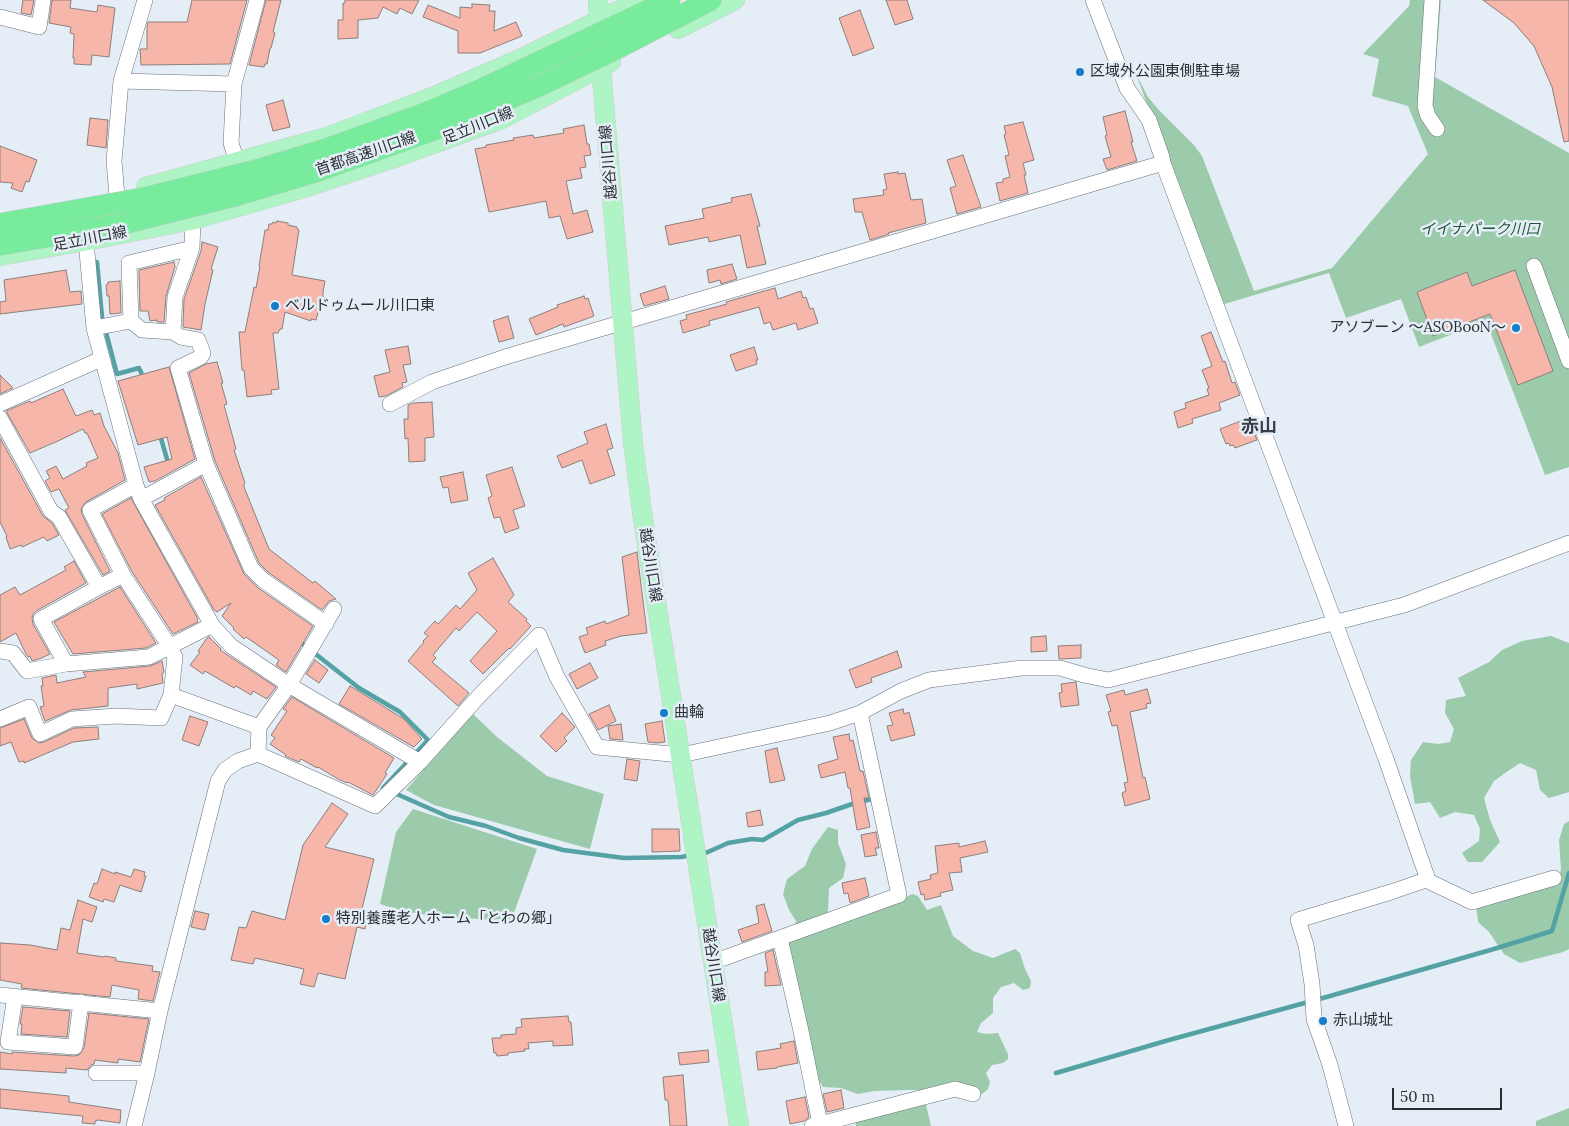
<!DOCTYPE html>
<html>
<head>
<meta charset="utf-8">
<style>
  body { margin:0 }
  #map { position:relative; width:1569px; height:1126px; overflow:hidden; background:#e5edf7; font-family:Lora,serif }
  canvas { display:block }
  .scale { position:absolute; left:1392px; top:1088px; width:110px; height:22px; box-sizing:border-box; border:2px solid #2b2f32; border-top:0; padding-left:6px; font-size:15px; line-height:18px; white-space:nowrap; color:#2b2f32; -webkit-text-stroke:4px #e5edf7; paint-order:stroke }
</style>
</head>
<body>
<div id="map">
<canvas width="1569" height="1126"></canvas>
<div class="scale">50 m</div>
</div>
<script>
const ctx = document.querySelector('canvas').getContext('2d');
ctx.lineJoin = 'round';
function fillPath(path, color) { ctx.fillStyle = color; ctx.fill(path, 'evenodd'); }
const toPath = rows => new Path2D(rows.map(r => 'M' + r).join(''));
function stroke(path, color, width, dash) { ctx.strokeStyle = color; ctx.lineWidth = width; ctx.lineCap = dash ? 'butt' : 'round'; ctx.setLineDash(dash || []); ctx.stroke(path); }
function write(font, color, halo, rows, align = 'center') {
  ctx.font = font + ' Lora,"Noto Sans JP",serif'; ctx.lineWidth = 5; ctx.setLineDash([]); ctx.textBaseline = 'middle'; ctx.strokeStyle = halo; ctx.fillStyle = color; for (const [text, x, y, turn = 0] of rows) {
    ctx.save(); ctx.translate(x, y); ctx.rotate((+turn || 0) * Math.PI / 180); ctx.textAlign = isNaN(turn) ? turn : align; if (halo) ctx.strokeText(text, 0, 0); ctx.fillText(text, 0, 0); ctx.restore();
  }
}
const green = toPath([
  [1410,0,1441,0,1435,77,1569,153,1569,467,1545,475,1486,321,1419,347,1401,299,1346,318,1329,273,1221,305,1136,74,1148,97,1158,109,1194,145,1202,156,1254,291,1332,268,1428,154,1408,106,1372,96,1379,59,1363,54,1409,6],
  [1551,636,1569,643,1569,792,1549,798,1540,790,1536,770,1520,763,1508,771,1494,781,1484,798,1490,820,1500,842,1482,862,1468,862,1462,853,1479,841,1480,829,1474,815,1455,812,1440,818,1430,802,1415,804,1410,776,1411,760,1423,742,1438,744,1450,742,1454,729,1445,713,1446,700,1466,696,1458,678,1489,662,1502,650,1522,641],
  [473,714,497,737,547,776,604,794,590,849,434,805,406,790],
  [413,809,537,849,511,921,433,916,403,911,380,904,396,832],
  [1569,821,1569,949,1563,952,1520,963,1504,954,1489,932,1478,922,1476,906,1559,879,1561,869,1559,840,1564,824],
  [828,827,838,830,838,843,846,864,843,878,829,888,828,912,846,916,896,903,912,894,918,896,927,910,941,905,953,936,973,951,993,958,1015,949,1020,953,1025,969,1031,981,1030,988,1023,990,1014,983,1001,987,993,998,993,1013,981,1023,977,1032,986,1034,998,1033,1008,1054,1008,1059,1003,1063,992,1065,986,1073,990,1082,988,1089,982,1094,972,1091,908,1090,874,1091,858,1094,841,1088,823,1087,812,1070,786,946,796,921,789,910,783,894,787,879,805,866,812,849],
  [925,1100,931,1126,856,1126,855,1120],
  [1569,1108,1569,1126,1536,1126,1536,1121]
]);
const stream = toPath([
  [97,262,102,317,117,374,139,368,144,379],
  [160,435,169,466],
  [299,641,359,688,400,712,428,740,383,788,449,817,486,826,519,838,563,850,624,858,681,857,692,855],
  [700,854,708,852,728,843,752,839,763,840,798,820,826,813,858,802,873,799],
  [1056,1073,1169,1040,1323,998,1494,949,1552,931,1569,873]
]);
const building = toPath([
  [23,0,34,0,31,15,21,13,23,0],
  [52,0,71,0,70,8,97,12,98,5,115,8,109,57,92,55,91,65,74,64,74,58,73,58,74,34,70,33,71,27,49,23,52,0],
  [192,0,247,0,230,64,141,65,140,49,147,49,147,27,148,22,187,22,192,0],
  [266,0,281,0,273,32,275,33,271,48,270,48,267,64,265,64,264,67,249,65,266,0],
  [345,0,419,0,412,14,400,8,397,14,383,7,378,18,358,20,358,38,338,39,338,20,343,20,343,3,345,3,345,0],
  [886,0,907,0,913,19,895,25,886,0],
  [1483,0,1569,0,1569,141,1564,142,1552,87,1534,46,1514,23,1483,0],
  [472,4,490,5,489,11,495,11,494,31,516,22,522,36,480,53,458,53,458,31,423,17,428,5,460,18,460,7,472,8,472,4],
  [860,10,874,48,853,56,839,18,860,10],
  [283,100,290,127,273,131,266,105,283,100],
  [1125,111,1133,142,1131,142,1137,161,1107,170,1103,159,1111,157,1105,136,1107,135,1103,117,1125,111],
  [90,118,108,120,106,148,87,145,90,118],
  [1023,122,1034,160,1023,163,1026,175,1024,175,1028,193,1000,201,996,183,1003,182,1003,179,1010,177,1005,156,1009,155,1004,135,1006,134,1004,126,1023,122],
  [584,125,587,144,589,144,591,155,584,156,586,167,580,168,582,178,566,181,573,214,587,210,593,232,567,239,560,216,549,218,546,201,489,212,475,149,486,147,486,145,514,140,513,138,533,135,534,138,564,133,563,129,584,125],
  [0,146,37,160,29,182,26,181,22,192,11,188,13,183,0,182,0,146],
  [963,155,981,207,957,214,950,188,956,186,947,160,963,155],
  [898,172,898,174,905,173,911,200,922,199,926,223,888,233,889,234,870,240,862,212,855,212,853,199,884,195,883,190,887,189,884,174,898,172],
  [751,194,760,226,757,226,766,264,747,268,740,235,709,242,708,237,669,245,665,226,704,218,702,209,732,202,731,198,751,194],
  [277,221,288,223,288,225,297,227,297,229,299,230,292,275,325,281,323,292,323,308,319,309,316,320,311,319,311,321,285,312,282,329,280,329,278,333,273,333,279,389,271,390,272,394,247,397,244,370,242,370,239,332,245,332,254,287,256,288,260,266,259,266,265,230,268,230,269,224,272,224,273,222,276,223,277,221],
  [202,242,218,247,211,269,213,270,205,304,201,330,183,327,184,299,201,251,202,242],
  [174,262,175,267,166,296,164,322,157,322,157,320,150,321,148,311,140,311,139,270,174,262],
  [732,264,737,279,721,284,720,280,709,283,707,270,732,264],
  [66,270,70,292,81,291,82,304,0,314,0,302,6,301,4,280,66,270],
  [1515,270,1553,371,1518,385,1490,314,1433,336,1417,292,1467,272,1472,286,1515,270],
  [120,281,121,313,110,314,109,296,107,296,106,285,108,284,108,282,120,281],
  [665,286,669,299,644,306,640,294,665,286],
  [775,288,778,299,801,291,803,298,806,297,810,309,813,308,818,323,798,330,796,323,773,330,770,322,764,324,759,307,709,321,710,325,683,333,680,321,687,319,686,315,727,304,726,302,775,288],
  [584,296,585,299,588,298,594,316,564,327,563,324,536,335,529,319,558,307,557,305,584,296],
  [508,316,514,338,499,342,493,321,508,316],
  [1211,332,1223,362,1225,361,1232,383,1235,382,1240,395,1219,403,1221,410,1192,419,1193,423,1178,428,1174,412,1186,408,1185,403,1209,395,1207,389,1209,388,1202,370,1212,366,1201,336,1211,332],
  [408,346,411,364,403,365,407,382,402,383,403,387,386,396,379,397,374,376,390,372,385,350,408,346],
  [754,347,758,360,756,360,757,364,736,371,730,355,754,347],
  [217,362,223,383,221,383,227,404,224,405,236,449,234,450,245,483,244,484,244,487,269,549,313,583,315,581,336,599,329,601,322,610,269,573,259,563,215,461,189,373,206,364,217,362],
  [169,367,195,459,155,481,149,482,144,467,172,459,167,437,138,445,118,381,169,367],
  [0,375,13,388,0,394,0,375],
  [63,389,76,416,92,410,94,415,100,413,104,426,118,453,125,480,86,502,81,509,82,514,110,571,103,575,65,510,69,508,59,489,51,492,45,481,50,478,46,471,56,466,63,479,87,466,86,463,98,458,87,433,85,433,83,429,58,441,30,453,6,411,30,401,31,403,63,389],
  [432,402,434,437,425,438,425,461,409,462,408,438,405,439,404,419,408,419,408,405,413,403,432,402],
  [1246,419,1248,426,1251,425,1257,440,1235,448,1233,445,1230,446,1229,443,1226,444,1220,429,1246,419],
  [606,424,613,448,607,450,615,475,590,484,582,460,562,468,557,456,588,443,584,432,606,424],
  [0,438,43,516,52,523,59,535,47,541,44,537,22,547,21,545,10,549,6,537,7,536,0,522,0,438],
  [512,467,525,506,513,510,519,528,505,533,500,517,494,518,488,498,492,496,486,475,512,467],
  [463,472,468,500,451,503,448,487,443,488,440,477,463,472],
  [201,477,244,574,258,588,313,626,286,672,276,665,279,660,246,637,244,639,233,629,234,628,222,616,231,603,217,612,214,610,155,505,165,500,164,498,201,477],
  [131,498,198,619,197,620,198,622,173,634,131,570,102,514,131,498],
  [637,552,647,633,621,636,605,641,606,645,585,653,579,637,588,634,586,628,605,621,606,624,629,615,622,557,637,552],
  [493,558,514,595,508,602,527,619,526,621,531,626,510,649,509,648,483,674,470,661,497,631,477,612,459,631,456,628,433,655,436,658,432,662,469,693,458,706,408,661,424,642,423,641,428,636,424,633,435,621,438,624,456,605,460,609,477,590,468,573,493,558],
  [74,561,86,583,36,611,33,614,32,618,33,624,50,654,39,659,32,661,30,656,28,657,26,654,16,633,0,642,0,595,15,587,20,595,66,570,64,567,74,561],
  [120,587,156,643,146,648,73,654,54,622,120,587],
  [1046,636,1047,651,1031,652,1031,637,1046,636],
  [209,637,221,649,220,650,276,687,267,699,253,691,251,695,236,686,234,688,205,671,203,674,190,665,200,652,198,651,207,638,209,637],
  [1081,645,1081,658,1059,659,1058,646,1081,645],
  [897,651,902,667,871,678,872,682,856,688,849,670,897,651],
  [315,660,328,670,319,683,306,674,315,660],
  [162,661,164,672,162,674,163,683,137,689,137,684,108,688,108,706,71,710,45,721,40,707,44,706,41,686,43,686,42,678,56,675,57,683,86,677,83,672,150,666,162,661],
  [590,663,598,678,577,689,569,674,590,663],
  [1076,682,1079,705,1061,707,1059,693,1062,692,1061,684,1076,682],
  [350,686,404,719,422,739,414,747,339,704,350,686],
  [1147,689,1151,703,1146,704,1147,708,1130,712,1143,778,1145,777,1150,799,1125,806,1122,793,1126,791,1124,783,1128,782,1117,725,1112,726,1108,712,1111,711,1106,695,1124,690,1125,695,1147,689],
  [292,697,394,758,385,773,387,774,373,795,348,782,347,783,338,779,318,767,317,768,301,759,299,762,285,756,286,755,270,744,275,738,271,735,287,711,283,709,292,697],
  [609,705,616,721,598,730,589,714,609,705],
  [903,709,904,714,909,712,915,735,891,741,887,726,893,725,889,713,903,709],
  [562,713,575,727,564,738,567,741,556,752,540,736,562,713],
  [190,716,208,722,199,746,182,740,190,716],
  [24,719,32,738,39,743,44,742,74,728,98,727,99,739,73,742,24,763,24,761,19,762,11,742,0,746,0,728,24,719],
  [662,721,665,742,657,743,648,742,645,724,662,721],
  [621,724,623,740,610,739,608,726,621,724],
  [849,734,850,741,853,740,860,771,863,771,869,798,864,798,870,827,857,830,850,788,848,788,845,772,821,778,818,765,838,759,833,737,849,734],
  [777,748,785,780,770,783,765,751,777,748],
  [627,759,640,761,637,781,624,779,627,759],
  [332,803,348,814,325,847,374,859,362,909,369,911,365,929,357,927,345,979,318,973,314,987,300,984,304,969,255,958,253,964,231,960,239,927,246,928,252,911,285,920,303,845,332,803],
  [760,810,763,825,748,827,746,813,760,810],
  [652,829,679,829,680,851,652,852,652,829],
  [876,832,879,848,875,848,877,855,865,857,861,835,876,832],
  [985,841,988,852,960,858,962,872,949,873,953,890,940,893,941,896,925,900,924,894,921,895,918,882,931,879,930,875,938,873,935,846,959,843,959,847,985,841],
  [102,869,115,874,115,872,131,877,134,869,145,872,144,876,146,876,141,892,120,885,114,902,104,899,103,902,89,897,94,883,97,884,102,869],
  [865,878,869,896,850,903,848,893,844,894,842,883,865,878],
  [78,900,97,907,92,922,83,919,77,953,104,957,105,956,116,958,116,961,153,966,152,971,160,972,153,1001,138,999,139,990,112,985,110,997,21,988,22,984,0,980,0,943,30,945,57,950,61,928,70,930,78,900],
  [764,904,772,931,742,942,738,930,759,923,756,906,764,904],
  [195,911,209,914,205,930,191,927,195,911],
  [773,950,781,985,765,986,765,972,768,972,765,953,773,950],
  [23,1007,70,1011,67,1037,21,1034,22,1024,20,1024,23,1007],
  [89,1013,149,1019,140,1062,118,1059,118,1063,95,1060,94,1064,91,1065,87,1070,66,1068,66,1073,0,1069,0,1052,12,1054,12,1052,74,1056,79,1055,84,1048,89,1013],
  [568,1016,569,1022,571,1022,573,1045,553,1046,553,1041,528,1043,529,1049,524,1049,525,1051,508,1053,508,1055,497,1056,496,1053,494,1053,492,1038,501,1038,501,1035,516,1034,516,1028,522,1027,521,1019,568,1016],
  [794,1041,798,1063,777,1067,777,1068,758,1070,756,1052,781,1048,780,1044,794,1041],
  [708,1050,709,1062,680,1065,678,1053,708,1050],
  [683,1075,687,1126,670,1126,668,1100,665,1100,663,1077,683,1075],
  [0,1089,69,1096,69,1102,121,1110,120,1123,98,1120,95,1121,95,1124,82,1123,83,1116,0,1108,0,1089],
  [841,1090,844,1108,827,1112,823,1094,841,1090],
  [805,1097,809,1117,804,1121,790,1124,786,1101,805,1097]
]);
const minor = toPath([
  [1093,0,1127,88,1149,120,1162,157,1163,163],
  [1432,0,1425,106,1428,116,1437,129],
  [0,17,39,27,43,0],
  [121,81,234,84],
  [237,162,231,143,234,84,257,0],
  [117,196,114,161,121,81,145,0],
  [86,241,94,328,136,485,141,499,212,625,231,646,289,685,420,762],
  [1534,266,1569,361],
  [131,321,129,263,192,248],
  [94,328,131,321,142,330,173,332,175,297,192,248,193,220],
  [173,332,181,337,198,340,203,353,201,357,178,368,206,464,251,568,263,580,326,624],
  [0,404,101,359],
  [390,404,432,382,505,357,1163,163,1386,759,1427,877,1426,880],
  [0,418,51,511,59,517,99,587],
  [136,485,90,510,123,575,170,647,175,657,171,695],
  [141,499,206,464],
  [0,651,13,653,27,671,66,664,149,657,212,625],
  [66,664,41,619,99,587,123,575],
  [0,719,29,707,40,734,72,719,116,716,161,718,171,695,259,727],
  [258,754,259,727,289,685,334,609],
  [780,938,801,1031,820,1124],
  [713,962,899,895,860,713],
  [0,995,160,1011],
  [15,996,8,1042,75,1047,81,1002],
  [96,1073,147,1073],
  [134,1126,147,1073,160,1011,218,781,225,770,238,761,258,754,375,806,420,762,480,695,539,635,557,677,597,747,681,755,830,723,860,713,901,691,929,680,1022,668,1060,668,1084,675,1108,680,1404,605,1569,543],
  [812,1126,955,1089,973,1094],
  [1346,1126,1330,1065,1314,1019,1312,984,1306,945,1298,920,1391,892,1426,880,1472,902,1554,878]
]);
const major = toPath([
  [598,0,601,67,633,443,643,519,739,1126],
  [678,29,735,0],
  [146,187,327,137,437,95,522,58,640,0],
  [0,256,86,241,193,220,301,189,394,158,502,119,611,62]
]);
const highwayBridge = toPath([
  [0,224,144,198,253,171,326,149,428,112,482,89,670,0],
  [0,245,126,223,238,195,315,172,439,128,539,86,620,47,711,0]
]);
const markers = [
  [1080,72,5,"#177dc8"],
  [275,306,5,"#177dc8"],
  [1516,328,5,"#177dc8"],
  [664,713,5,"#177dc8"],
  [326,919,5,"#177dc8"],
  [1323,1021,5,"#177dc8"]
];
const poiNames = [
  ["区域外公園東側駐車場",1090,72],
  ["ベルドゥムール川口東",285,306],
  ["アソブーン ～ASOBooN～",1506,328,"right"],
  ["曲輪",674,713],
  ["特別養護老人ホーム「とわの郷」",336,919],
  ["赤山城址",1333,1021]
];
const streetNames = [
  ["足立川口線",478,126,-22],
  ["首都高速川口線",366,154,-19],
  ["越谷川口線",609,162,-95],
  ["足立川口線",90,239,-11],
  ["越谷川口線",650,565,81],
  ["越谷川口線",713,965,81]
];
const parkNames = [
  ["イイナパーク川口",1480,230]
];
const quarterNames = [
  ["赤山",1259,427]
];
fillPath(green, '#9bcbab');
stroke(stream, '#54a2a4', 4.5);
fillPath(building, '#f6b6a9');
stroke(building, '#8c7f7c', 1);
stroke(minor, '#6a717a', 16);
stroke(major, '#cccdce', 20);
stroke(minor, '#fff', 15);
stroke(major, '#aef4c4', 19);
stroke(highwayBridge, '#cccdce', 22, []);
stroke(highwayBridge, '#78ec9c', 21);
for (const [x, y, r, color] of markers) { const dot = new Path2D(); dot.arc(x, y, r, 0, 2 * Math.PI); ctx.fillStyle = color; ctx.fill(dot); stroke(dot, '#e5edf7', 2); }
write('15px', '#2b2f32', '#e5edf7', poiNames, 'left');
write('15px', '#2b2f32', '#e5edf7', streetNames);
write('italic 15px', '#1b5937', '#e5edf7', parkNames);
write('bold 18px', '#393f47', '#e5edf7', quarterNames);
</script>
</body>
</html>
